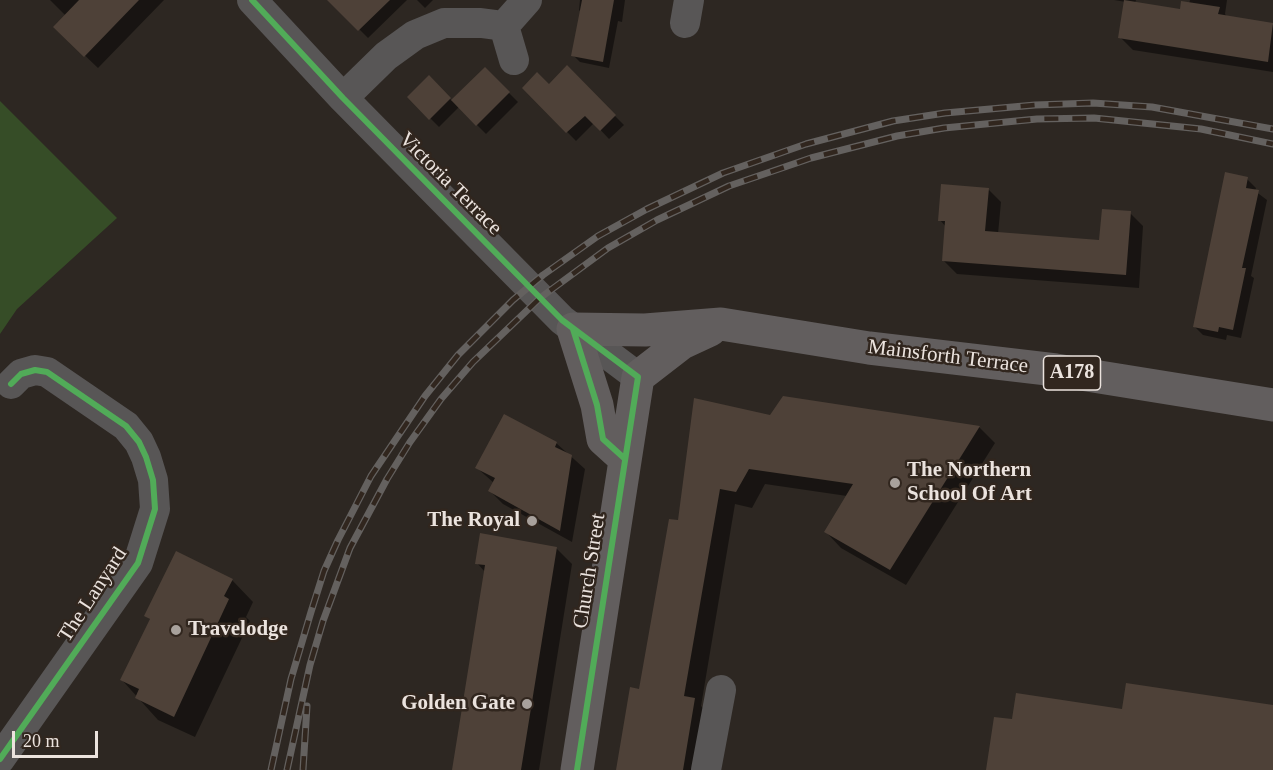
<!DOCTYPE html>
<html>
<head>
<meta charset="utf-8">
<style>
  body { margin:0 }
  #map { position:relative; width:1273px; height:770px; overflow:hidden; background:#2d2722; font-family:Georgia,serif }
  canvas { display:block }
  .scale { position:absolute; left:12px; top:731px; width:86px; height:27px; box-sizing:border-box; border:3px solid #ebe3de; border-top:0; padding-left:8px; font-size:18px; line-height:21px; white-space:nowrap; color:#ebe3de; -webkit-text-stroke:4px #31261e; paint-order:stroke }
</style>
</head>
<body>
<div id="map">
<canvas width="1273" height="770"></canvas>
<div class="scale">20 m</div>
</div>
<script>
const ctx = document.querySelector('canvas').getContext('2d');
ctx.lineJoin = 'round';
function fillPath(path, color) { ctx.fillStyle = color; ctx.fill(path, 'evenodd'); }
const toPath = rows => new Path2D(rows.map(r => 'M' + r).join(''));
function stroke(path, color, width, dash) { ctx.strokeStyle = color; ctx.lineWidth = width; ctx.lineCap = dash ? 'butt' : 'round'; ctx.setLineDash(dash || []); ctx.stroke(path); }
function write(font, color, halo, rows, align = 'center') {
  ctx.font = font + ' Georgia,serif'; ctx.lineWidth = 5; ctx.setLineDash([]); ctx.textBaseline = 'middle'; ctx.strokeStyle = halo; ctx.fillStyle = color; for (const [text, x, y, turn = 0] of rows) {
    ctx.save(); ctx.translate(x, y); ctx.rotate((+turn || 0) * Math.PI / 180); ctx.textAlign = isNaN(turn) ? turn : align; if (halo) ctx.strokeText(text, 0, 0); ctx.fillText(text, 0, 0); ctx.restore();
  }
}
const green = toPath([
  [0,101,117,218,17,309,0,334]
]);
const shadow = toPath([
  [50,0,164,0,98,68,55,27,66,16],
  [330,0,407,0,368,38],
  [417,0,433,0,425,8],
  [580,0,625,0,622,22,618,21,609,68,580,62,573,55,581,12,579,10],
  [1114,0,1136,0,1135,3,1181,11,1189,4,1190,0,1227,0,1225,14,1228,18,1273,25,1273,72,1133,50,1120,37,1126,2],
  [567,68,624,125,609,139,594,123,576,141,524,88,549,86],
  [485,69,518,102,486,134,459,107,439,127,409,97,429,77,452,101],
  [1247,179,1256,188,1255,191,1267,200,1251,276,1254,278,1241,338,1227,335,1226,340,1203,335,1194,326],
  [988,189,1001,202,998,234,1101,241,1130,213,1143,226,1139,288,957,274,944,261,946,227,940,220],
  [771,416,979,427,995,443,906,585,841,548,826,532,847,496,765,484,752,508,735,504,701,706,710,715,701,770,618,770,641,690,679,522],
  [556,443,585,469,572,542,503,504,490,491,494,483,477,468],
  [556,548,572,564,539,770,454,770,485,572,477,563],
  [232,580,253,602,246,617,250,621,195,737,158,720,122,680,151,620,146,616]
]);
const building = toPath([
  [79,0,139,0,84,57,53,27],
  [327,0,390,0,358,31],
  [582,0,614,0,603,62,571,56],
  [1124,0,1180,9,1181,1,1220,7,1218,14,1273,23,1268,62,1118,38],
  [567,65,616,115,600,131,585,116,566,133,522,88,537,72,549,84],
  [485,67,510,92,476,126,451,100],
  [429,75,451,98,429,120,407,97],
  [1225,172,1248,177,1246,188,1259,190,1242,268,1246,268,1233,330,1219,327,1218,332,1193,327],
  [941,184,989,188,985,231,1099,240,1102,209,1131,211,1126,275,942,261,945,221,938,221],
  [783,396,980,426,890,570,824,532,853,484,749,469,736,492,720,489,684,696,695,698,683,770,616,770,630,687,639,689,669,519,678,520,694,398,770,415],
  [504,414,557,442,555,447,572,455,560,531,488,491,495,478,475,468],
  [480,533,557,547,521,770,452,770,485,565,475,564],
  [176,551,233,579,224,596,229,599,174,717,135,698,139,689,120,680,150,619,144,616],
  [1126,683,1273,705,1273,770,986,770,994,717,1012,719,1016,693,1122,709]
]);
const minor = toPath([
  [252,0,343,98,562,320,638,377],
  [685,23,689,0],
  [504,26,514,60],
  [504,26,527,0],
  [343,98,386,56,415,35,444,23,481,23,504,26],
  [0,759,138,563,155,509,153,480,146,457,139,442,126,426,47,372,35,370,21,374,11,384],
  [706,770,721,690]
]);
const major = toPath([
  [624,458,603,439,597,405,573,329,645,330,721,324,869,348,1056,370,1273,405],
  [577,770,638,377,682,343,710,330]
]);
const rail = toPath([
  [271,770,291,679,311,612,324,571,338,540,371,476,425,396,458,355,513,300,543,275,598,236,647,209,723,173,806,144,893,121,945,113,1035,105,1093,103,1152,107,1273,129],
  [287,770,310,665,323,621,350,548,387,479,410,442,441,399,473,362,540,298,608,248,657,220,729,186,811,158,897,136,944,128,1037,119,1094,118,1201,129,1273,144],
  [303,770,307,706]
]);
const cycleway = toPath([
  [252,0,343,98,562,320,638,377,577,770],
  [573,329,597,405,603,439,624,458],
  [0,759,138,563,155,509,153,480,146,457,139,442,126,426,47,372,35,370,21,374,11,384]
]);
const markers = [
  [895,483,6,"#a8a19c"],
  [532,521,6,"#a8a19c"],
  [176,630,6,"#a8a19c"],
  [527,704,6,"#a8a19c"]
];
const shields = [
  [1072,373,57]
];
const shieldNames = [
  ["A178",1072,373]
];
const streetNames = [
  ["Victoria Terrace",450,184,45],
  ["Mainsforth Terrace",948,357,7],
  ["Church Street",590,571,-81],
  ["The Lanyard",93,595,-57]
];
const poiNames = [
  ["The Northern",907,471],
  ["School Of Art",907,495],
  ["The Royal",520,521,"right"],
  ["Travelodge",188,630],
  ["Golden Gate",515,704,"right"]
];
fillPath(green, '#364d27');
fillPath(shadow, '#0007');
fillPath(building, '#4e4138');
stroke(minor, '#585656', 30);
stroke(major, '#625e5e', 33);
stroke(rail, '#64615f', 7);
stroke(rail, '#31261e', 4.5, [14]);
stroke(cycleway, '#51ab58', 6);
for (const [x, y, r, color] of markers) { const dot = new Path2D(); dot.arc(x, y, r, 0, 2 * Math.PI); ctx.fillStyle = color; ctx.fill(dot); stroke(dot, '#31261e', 2); }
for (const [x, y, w] of shields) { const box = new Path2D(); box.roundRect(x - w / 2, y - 17, w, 34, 4.5); ctx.fillStyle = '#31261e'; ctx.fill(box); stroke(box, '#ebe3de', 1.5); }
write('bold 20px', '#ebe3de', null, shieldNames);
write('21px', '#ebe3de', '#31261e', streetNames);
write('bold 21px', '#ebe3de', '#31261e', poiNames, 'left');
</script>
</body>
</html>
